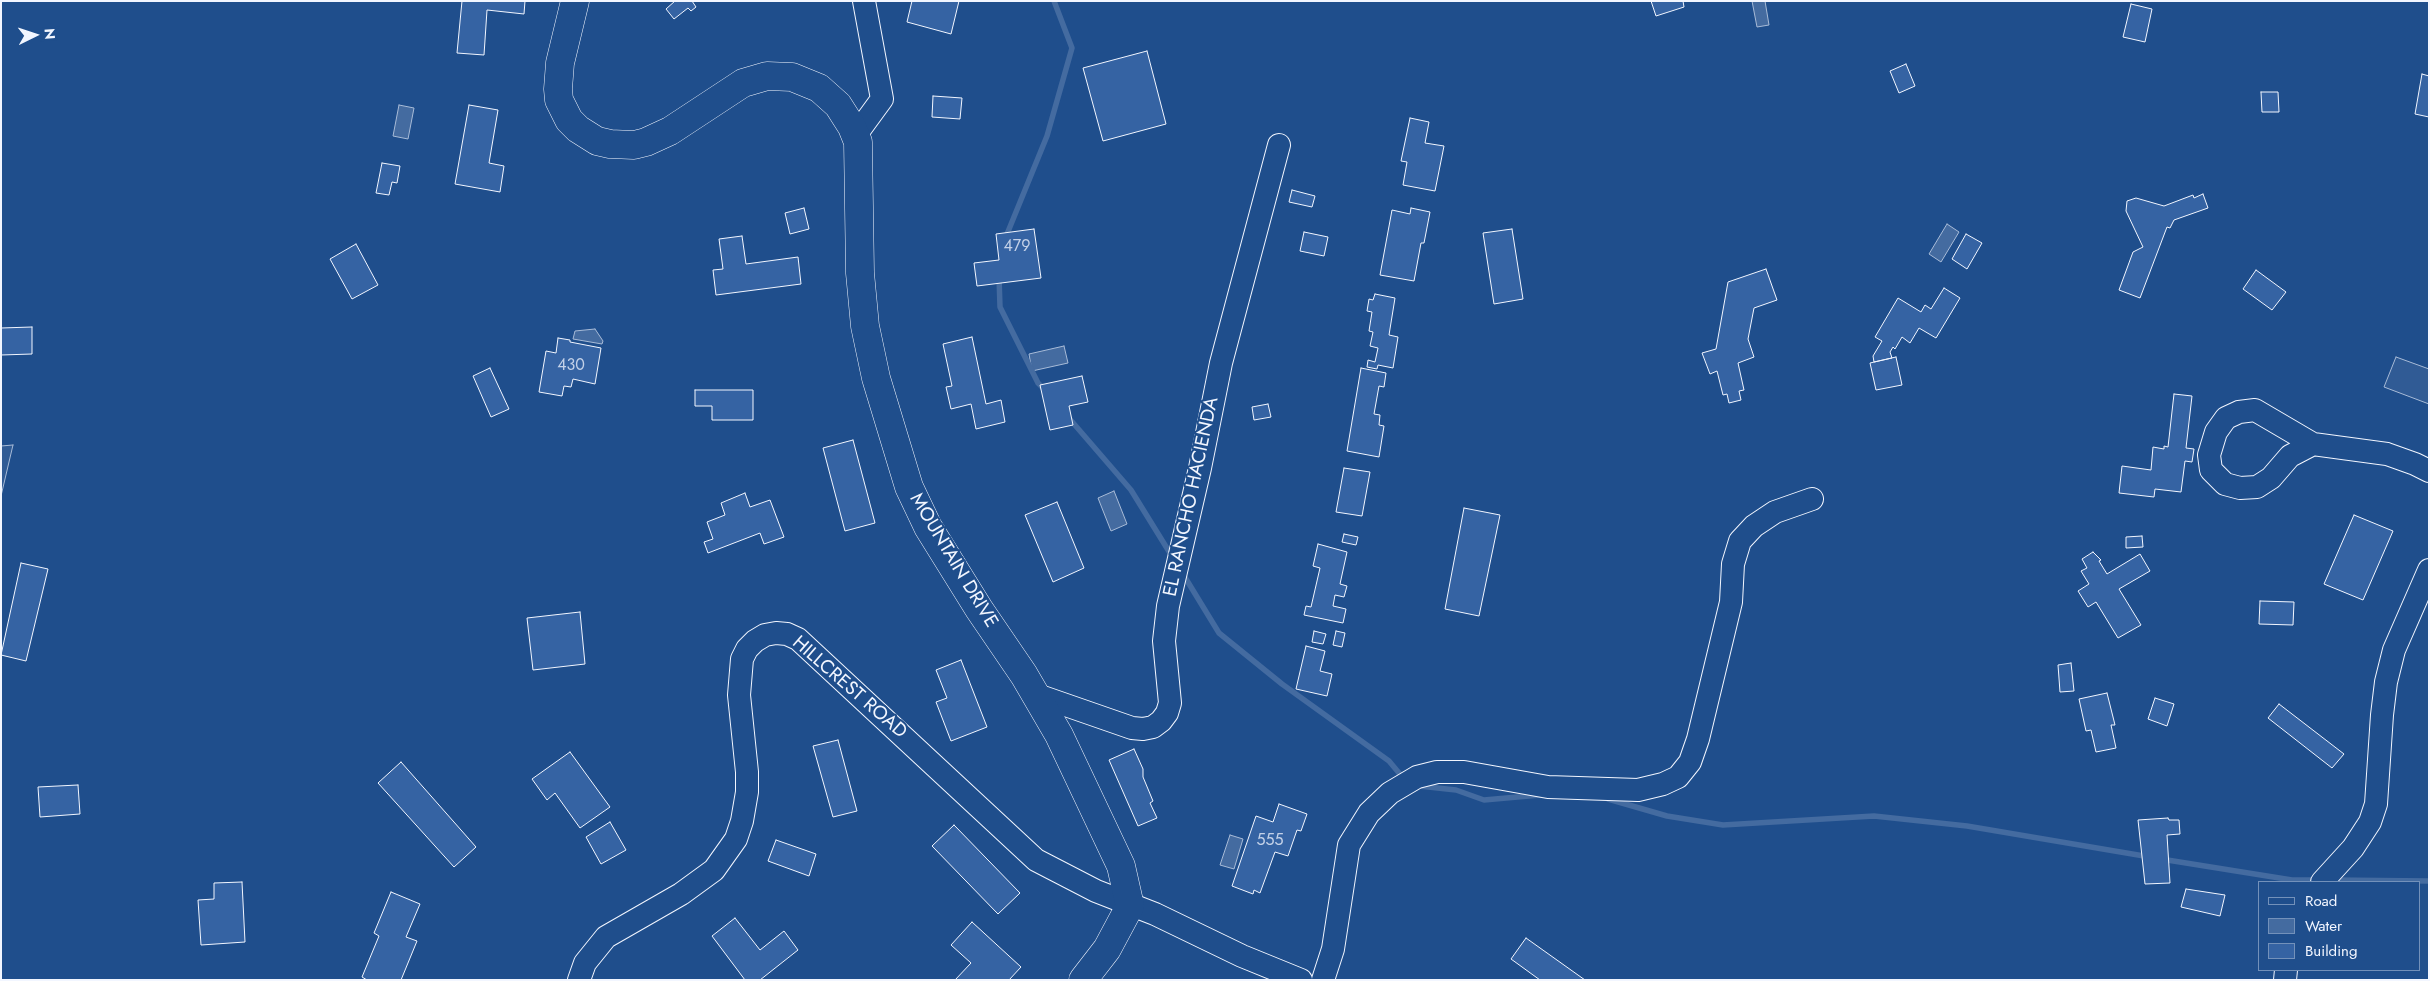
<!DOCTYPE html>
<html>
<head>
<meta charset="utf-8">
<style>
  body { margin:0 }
  #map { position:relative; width:2430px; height:981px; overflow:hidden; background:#1f4e8c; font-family:Jost,sans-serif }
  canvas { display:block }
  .frame { position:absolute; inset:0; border:2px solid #f2f6ff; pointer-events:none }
  .legend { position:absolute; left:2258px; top:881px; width:162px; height:90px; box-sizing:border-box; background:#1f4e8c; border:1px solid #7391ba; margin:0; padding:6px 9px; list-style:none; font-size:15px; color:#f2f6ff }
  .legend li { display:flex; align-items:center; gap:10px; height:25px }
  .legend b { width:25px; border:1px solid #7391ba }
  .north { position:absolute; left:10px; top:10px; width:50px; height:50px; -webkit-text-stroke:4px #1f4e8c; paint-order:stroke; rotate:86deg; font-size:14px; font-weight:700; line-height:20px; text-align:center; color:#f2f6ff }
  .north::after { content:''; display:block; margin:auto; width:18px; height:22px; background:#f2f6ff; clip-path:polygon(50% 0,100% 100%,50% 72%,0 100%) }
</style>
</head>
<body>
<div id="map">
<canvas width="2430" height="981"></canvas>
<div class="frame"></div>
<ul class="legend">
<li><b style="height:6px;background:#1f4e8c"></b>Road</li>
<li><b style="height:14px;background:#446ba0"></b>Water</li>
<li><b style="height:14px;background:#3563a3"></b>Building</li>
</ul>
<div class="north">N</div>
</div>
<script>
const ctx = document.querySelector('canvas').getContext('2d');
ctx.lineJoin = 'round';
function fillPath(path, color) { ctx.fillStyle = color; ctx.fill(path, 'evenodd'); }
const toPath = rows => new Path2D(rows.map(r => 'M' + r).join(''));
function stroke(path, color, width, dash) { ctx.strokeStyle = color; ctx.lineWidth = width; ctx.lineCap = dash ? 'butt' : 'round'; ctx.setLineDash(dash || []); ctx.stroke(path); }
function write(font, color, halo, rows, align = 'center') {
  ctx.font = font + ' Jost,sans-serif'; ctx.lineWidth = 4; ctx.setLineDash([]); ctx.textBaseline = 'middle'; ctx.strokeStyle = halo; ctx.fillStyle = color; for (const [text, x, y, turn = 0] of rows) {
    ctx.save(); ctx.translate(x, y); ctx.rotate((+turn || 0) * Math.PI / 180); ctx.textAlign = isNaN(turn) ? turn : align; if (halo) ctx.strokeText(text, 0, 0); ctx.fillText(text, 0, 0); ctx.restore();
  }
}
const green = toPath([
  [2396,357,2429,369,2429,404,2384,387,2396,357],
  [13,445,1,496,1,446,13,445]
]);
const water = toPath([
  [1752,1,1765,1,1769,25,1757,27,1752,1],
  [399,105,414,108,408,139,393,136,399,105],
  [1947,224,1959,232,1941,262,1929,254,1947,224],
  [595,329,603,341,602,344,573,339,575,331,595,329],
  [1064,346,1068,363,1032,371,1029,354,1064,346],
  [1114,491,1127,524,1111,531,1098,498,1114,491],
  [1230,835,1243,839,1234,869,1220,865,1230,835]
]);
const stream = toPath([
  [1005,239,1047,136,1072,48,1054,1],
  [999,277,1000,307,1038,383,1044,389],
  [1068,417,1131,490,1173,558],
  [1183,574,1219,633,1282,684,1389,761,1404,779],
  [1419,786,1456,790,1484,800,1540,795],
  [1608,799,1667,816,1723,825,1874,816,1967,826,2150,857],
  [2161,859,2292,880,2318,880],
  [2332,880,2429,881]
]);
const building = toPath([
  [462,1,525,1,524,14,487,10,484,55,457,53,462,1],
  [675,1,692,1,696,7,691,11,688,8,674,19,666,9,675,1],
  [912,1,959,1,951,34,907,22,912,1],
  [1651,1,1683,1,1684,7,1656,16,1651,1],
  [2131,4,2152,9,2145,42,2123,37,2131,4],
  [1147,51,1166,124,1103,141,1083,68,1147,51],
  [1906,64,1915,86,1899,93,1890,71,1906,64],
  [2422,74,2429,76,2429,117,2415,114,2422,74],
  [2261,92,2278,92,2279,112,2262,112,2261,92],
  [933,96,962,98,960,119,932,117,933,96],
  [469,105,498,110,489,163,504,166,500,192,455,184,469,105],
  [1410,118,1429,122,1425,143,1444,146,1435,191,1403,185,1407,162,1401,161,1410,118],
  [382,163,400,166,397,183,392,182,389,195,376,193,382,163],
  [1292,190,1315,196,1312,207,1289,202,1292,190],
  [2203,194,2208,208,2174,220,2170,228,2167,227,2140,298,2119,290,2133,252,2143,247,2126,211,2127,201,2136,198,2164,206,2193,195,2194,198,2203,194],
  [804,208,809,229,790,234,785,213,804,208],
  [1411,208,1430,212,1424,243,1421,243,1414,281,1380,275,1392,210,1410,214,1411,208],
  [1034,229,1041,278,977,286,974,263,999,260,996,234,1034,229],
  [1512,229,1523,299,1494,304,1483,233,1512,229],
  [1304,232,1328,237,1324,256,1300,251,1304,232],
  [1966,234,1982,243,1967,269,1952,259,1966,234],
  [742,236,746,264,798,257,801,284,716,295,713,270,723,269,719,239,742,236],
  [356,244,378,285,352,299,330,259,356,244],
  [1766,269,1777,300,1754,308,1748,339,1754,357,1738,363,1744,390,1739,391,1741,400,1729,403,1727,394,1723,395,1717,371,1710,374,1702,353,1716,349,1728,282,1766,269],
  [2256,270,2286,292,2272,310,2243,289,2256,270],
  [1944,288,1960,298,1936,338,1919,328,1910,343,1902,337,1895,349,1893,347,1890,352,1892,358,1874,362,1873,356,1882,341,1875,337,1898,298,1921,312,1925,305,1931,309,1944,288],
  [1375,294,1395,298,1389,335,1398,337,1393,368,1378,365,1377,369,1367,367,1368,360,1375,362,1378,348,1370,346,1373,332,1369,331,1372,312,1367,311,1369,299,1373,300,1375,294],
  [32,327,32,354,1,355,1,328,32,327],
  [972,337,986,404,1001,400,1005,422,976,429,971,404,951,409,946,387,952,386,943,344,972,337],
  [558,338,570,340,570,342,601,348,595,384,573,379,571,387,564,386,562,396,539,392,546,351,556,353,558,338],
  [1896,357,1902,385,1876,390,1870,363,1896,357],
  [490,368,509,409,491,417,473,376,490,368],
  [1361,368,1386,373,1384,387,1379,386,1374,414,1380,415,1379,425,1384,426,1379,457,1347,451,1361,368],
  [1082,376,1088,402,1069,406,1073,425,1050,430,1040,385,1082,376],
  [695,390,753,390,753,420,712,420,712,406,695,406,695,390],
  [2174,394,2192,396,2186,448,2194,449,2192,462,2185,461,2181,492,2155,489,2154,497,2119,493,2122,466,2151,470,2153,447,2164,449,2164,446,2168,447,2174,394],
  [1268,404,1271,417,1254,420,1252,407,1268,404],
  [853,440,875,523,845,531,823,448,853,440],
  [1344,468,1370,472,1362,516,1336,512,1344,468],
  [745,493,750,507,770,500,784,537,764,544,760,533,708,553,704,542,713,539,707,522,725,515,721,503,745,493],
  [1057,502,1084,568,1053,582,1025,515,1057,502],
  [1464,508,1500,515,1479,616,1445,609,1464,508],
  [2354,515,2393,531,2363,600,2324,584,2354,515],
  [1344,534,1358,537,1356,545,1342,542,1344,534],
  [2142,536,2143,547,2126,548,2126,537,2142,536],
  [1318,544,1347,552,1340,584,1347,586,1344,597,1335,595,1333,606,1346,609,1343,623,1304,615,1306,606,1311,607,1320,568,1313,566,1318,544],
  [2093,552,2101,560,2099,561,2107,574,2140,554,2150,571,2119,589,2141,625,2118,638,2096,602,2088,607,2078,591,2089,584,2081,571,2087,568,2082,559,2093,552],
  [21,563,48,569,26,661,1,655,21,563],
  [2260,601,2294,602,2293,625,2259,624,2260,601],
  [580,612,585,664,533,670,527,618,580,612],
  [1314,631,1326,634,1323,644,1312,642,1314,631],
  [1336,631,1345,633,1342,647,1333,645,1336,631],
  [1306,646,1325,651,1320,671,1332,674,1327,696,1296,689,1306,646],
  [961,660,987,727,951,741,936,702,947,698,936,670,961,660],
  [2071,663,2074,691,2060,692,2058,665,2071,663],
  [2107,693,2115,725,2111,725,2116,748,2096,752,2091,730,2086,731,2079,699,2107,693],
  [2155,698,2174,704,2167,726,2148,719,2155,698],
  [2279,704,2344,754,2332,768,2268,718,2279,704],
  [838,740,857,811,833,817,813,746,838,740],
  [1134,749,1143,769,1143,777,1153,801,1150,803,1157,818,1138,826,1109,760,1134,749],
  [570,752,610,807,580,828,555,793,547,800,532,779,570,752],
  [401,762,476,847,454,867,378,783,401,762],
  [78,785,80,814,40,817,38,787,78,785],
  [1279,804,1307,814,1301,831,1297,830,1288,856,1275,852,1260,893,1254,890,1253,894,1232,886,1256,816,1273,822,1279,804],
  [2168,818,2169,820,2179,820,2180,834,2167,835,2170,883,2145,884,2138,820,2168,818],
  [610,822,626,850,601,864,586,837,610,822],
  [954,825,1020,893,998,914,932,846,954,825],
  [776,840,816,854,809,876,768,861,776,840],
  [242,882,245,942,201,945,198,900,214,899,214,883,242,882],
  [2186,889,2225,895,2220,916,2181,907,2186,889],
  [391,892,420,904,406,937,417,941,401,980,367,980,362,977,379,936,374,933,391,892],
  [735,918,760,950,784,931,798,950,760,980,745,980,712,936,735,918],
  [972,922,1021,967,1009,980,955,980,971,963,951,945,972,922],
  [1526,938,1585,980,1540,980,1511,959,1526,938]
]);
const minor = toPath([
  [855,136,882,99,864,1],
  [2313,444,2290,456,2271,478,2257,487,2240,488,2225,484,2211,470,2209,455,2216,432,2226,418,2239,412,2255,410,2313,444,2387,454,2415,464,2429,471],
  [1037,695,1132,728,1143,729,1153,727,1161,721,1167,713,1170,703,1164,641,1168,606,1200,468,1221,363,1279,145],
  [2322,882,2353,848,2370,822,2376,804,2382,715,2386,682,2394,650,2429,570],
  [579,980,585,963,606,937,681,894,714,870,736,839,742,821,747,792,747,772,739,695,742,659,747,649,755,641,765,635,776,633,787,634,798,639,1036,860,1096,891,1155,914,1242,956,1301,980],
  [1323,980,1333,949,1349,845,1369,813,1390,793,1417,777,1437,772,1464,772,1548,787,1638,790,1663,784,1678,777,1690,762,1698,739,1731,602,1733,564,1740,541,1754,526,1775,512,1812,499],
  [2285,980,2286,970]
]);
const major = toPath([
  [575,1,560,63,558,89,559,100,569,120,578,129,597,141,610,144,634,145,646,142,670,131,743,83,767,76,792,77,819,88,838,105,852,127,858,142,860,273,865,326,876,378,909,487,928,527,979,609,1024,675,1059,735,1121,866,1130,906,1107,949,1083,980]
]);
const numberNames = [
  ["479",1017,247],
  ["430",571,366],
  ["555",1270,841]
];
const streetNames = [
  ["EL RANCHO HACIENDA",1192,497,-78],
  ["MOUNTAIN DRIVE",953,561,59],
  ["HILLCREST ROAD",849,688,41]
];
fillPath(green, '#305b95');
stroke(green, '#a8bbd7', 1);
fillPath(water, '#446ba0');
stroke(water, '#a8bbd7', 1);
stroke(stream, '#446ba0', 5.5);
fillPath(building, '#3563a3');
stroke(building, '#f2f6ff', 1);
stroke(minor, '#f2f6ff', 24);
stroke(major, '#f2f6ff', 29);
stroke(minor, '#1f4e8c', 22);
stroke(major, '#1f4e8c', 28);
write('16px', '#c3d1e8', null, numberNames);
write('19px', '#f2f6ff', '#1f4e8c', streetNames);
</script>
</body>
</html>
